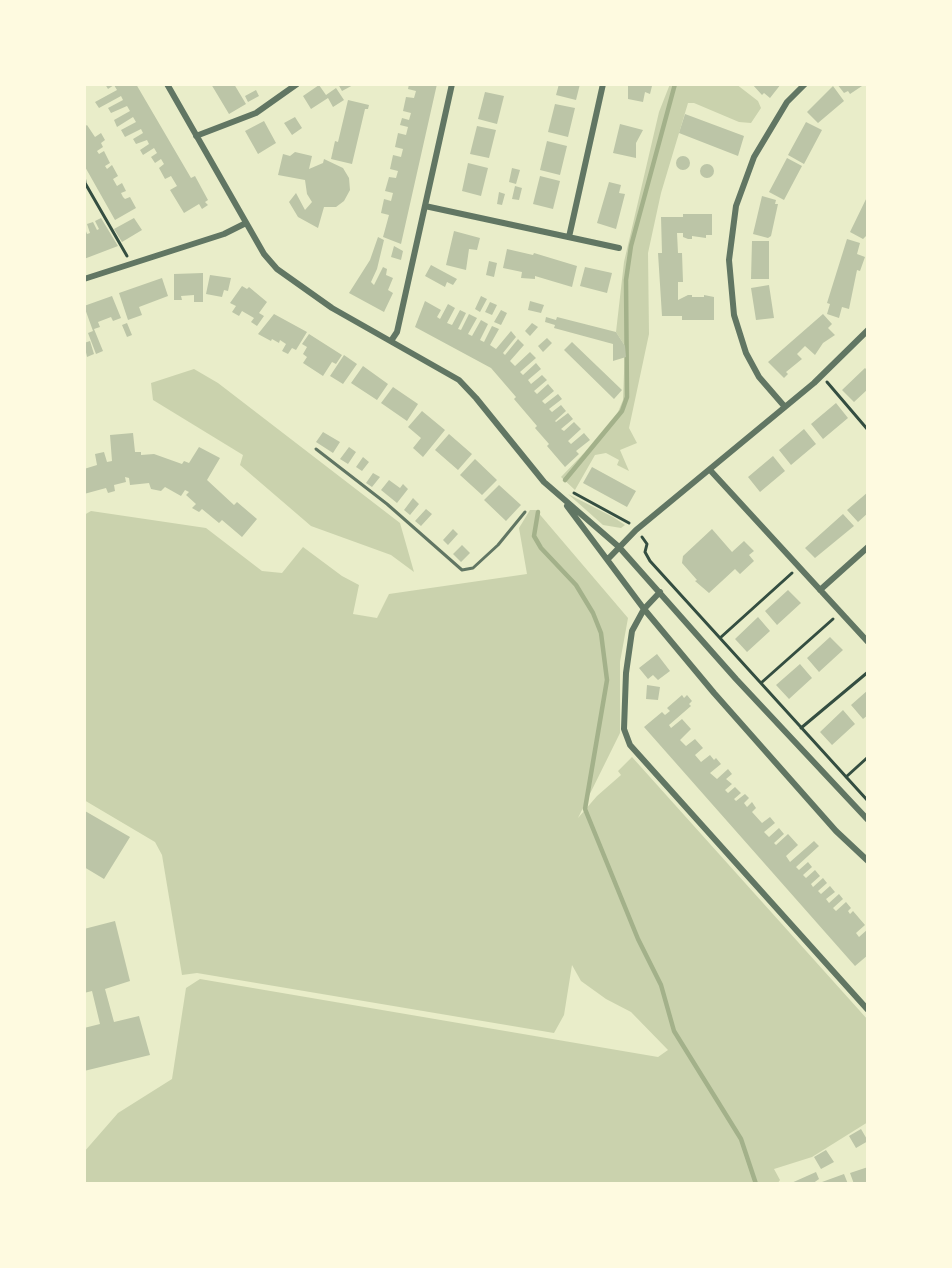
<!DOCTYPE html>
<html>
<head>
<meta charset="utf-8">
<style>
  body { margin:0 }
  #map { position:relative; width:952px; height:1268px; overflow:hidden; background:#e9edc9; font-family:Bitter,serif }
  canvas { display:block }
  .frame { position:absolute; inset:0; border:86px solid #fefae0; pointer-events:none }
</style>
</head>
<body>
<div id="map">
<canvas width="952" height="1268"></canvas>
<div class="frame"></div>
</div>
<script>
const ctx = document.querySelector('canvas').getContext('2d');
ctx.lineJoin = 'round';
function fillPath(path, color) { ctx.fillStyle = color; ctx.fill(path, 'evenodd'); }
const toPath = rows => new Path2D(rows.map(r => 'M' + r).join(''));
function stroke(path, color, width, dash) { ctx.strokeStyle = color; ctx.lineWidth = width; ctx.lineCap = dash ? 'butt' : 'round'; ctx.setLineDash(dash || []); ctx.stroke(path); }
const green = toPath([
  [670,84,736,84,758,101,761,108,751,123,739,122,694,103,688,103,661,193,648,253,649,334,629,428,637,443,620,450,629,471,617,465,619,460,606,453,595,455,575,490,561,477,584,453,618,412,623,400,625,346,616,332,624,262,659,112],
  [194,369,218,383,400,523,414,572,391,555,311,526,240,465,243,455,153,400,151,383],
  [568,494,613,517,625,525,621,528,603,525],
  [530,510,536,510,628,618,620,662,620,733,578,818,597,796,621,775,618,771,632,757,868,1020,868,1122,812,1157,774,1169,780,1180,777,1184,84,1184,84,1152,118,1113,172,1079,186,988,200,979,658,1057,668,1050,631,1012,606,999,581,981,572,965,564,1015,554,1033,197,973,182,975,162,855,155,842,84,800,84,515,91,511,206,528,262,571,282,573,303,547,342,576,359,585,353,614,377,618,389,594,527,574,519,528]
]);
const stream = toPath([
  [565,480,622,411,627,397,626,280,631,246,675,84],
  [538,512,534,536,541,548,576,585,593,613,601,633,607,680,585,809,638,939,661,985,674,1031,741,1139,756,1184]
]);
const building = toPath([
  [105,84,136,84,191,178,195,176,208,200,205,202,208,205,202,209,199,204,184,213,170,190,177,186,171,176,165,179,159,168,164,164,161,159,155,163,151,157,157,153,154,148,143,155,140,150,149,144,147,140,136,144,133,139,143,133,141,129,125,137,121,130,136,122,133,117,117,127,114,120,130,111,127,106,111,113,108,108,123,100,121,96,99,108,95,102,117,90,114,85,108,89],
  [211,84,234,84,246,104,229,114],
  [338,84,355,84,342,91],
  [409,84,437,84,401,244,383,237,389,215,381,213,384,199,391,201,393,193,385,191,389,177,396,178,398,171,390,169,393,155,401,157,403,149,395,147,398,133,406,135,408,127,400,125,402,118,409,120,411,113,403,111,406,97,414,98,416,91,408,89],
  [559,84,580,84,576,100,556,95],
  [628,84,648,84,652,86,650,94,645,92,643,102,628,99],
  [752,84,781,84,770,98,764,93,762,95],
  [837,84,865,84,850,94,848,91,844,93],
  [319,85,326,95,336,88,344,100,333,107,328,98,311,109,303,96],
  [833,86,844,101,818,123,807,112],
  [256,90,259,96,248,102,245,96],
  [485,92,504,96,497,124,478,119],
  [348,100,369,105,368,109,365,109,352,164,331,159,335,141,338,142],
  [555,104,575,108,568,137,548,132],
  [685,114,744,136,738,156,679,133],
  [295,117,302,128,292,135,284,123],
  [264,121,276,143,258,154,245,131],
  [806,122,822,130,804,164,788,155],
  [620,124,643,130,636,143,636,158,613,153],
  [87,125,95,137,101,133,105,140,101,143,103,147,97,151,99,154,104,151,110,163,105,166,107,169,112,165,118,176,113,179,117,186,122,183,126,191,121,193,123,197,125,199,130,197,136,208,115,220,84,165,84,127],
  [477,126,496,130,489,158,470,154],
  [547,141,567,146,560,175,540,170],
  [295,152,312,156,309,169,323,163,324,159,343,168,349,178,350,190,344,201,336,207,324,207,318,228,298,217,289,202,296,193,305,210,312,202,307,194,305,180,278,175,283,154,290,156],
  '676 163a7 7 0 1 1 14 0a7 7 0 1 1-14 0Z',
  [787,158,802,166,784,200,769,192],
  [468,163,488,168,481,196,462,191],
  '700 171a7 7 0 1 1 14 0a7 7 0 1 1-14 0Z',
  [512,168,520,170,516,184,509,182],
  [540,176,560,181,553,209,533,204],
  [609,182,621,185,619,193,625,194,616,229,597,223],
  [515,186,522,188,519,200,512,199],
  [499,192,505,194,502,205,497,204],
  [868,195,868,234,863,239,850,232],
  [762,196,776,200,775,204,778,204,771,236,768,238,753,234],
  [683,214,712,214,712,235,706,235,706,238,692,236,692,239,688,239,683,237,683,233,677,233,678,253,682,253,683,282,678,282,678,300,688,295,692,295,692,297,704,297,704,295,714,297,714,320,682,320,682,316,662,316,658,253,662,253,661,217,683,217],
  [101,218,118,246,84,259,84,226,87,234,90,233,87,224,93,222,97,230,99,229,95,221],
  [134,218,142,230,122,242,114,229],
  [454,231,480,238,477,250,469,249,466,270,446,265],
  [378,237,384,240,377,269,371,282,374,285,383,267,387,269,386,275,393,278,388,290,393,293,384,312,349,293,370,260],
  [847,239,860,243,857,254,865,257,860,271,857,270,849,309,842,307,839,318,827,314,830,304,827,303],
  [752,241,769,241,769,279,751,279],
  [394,246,403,251,401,260,391,257],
  [507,249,533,255,534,253,577,266,572,287,535,276,535,279,521,278,522,272,503,268],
  [489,261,497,263,494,277,486,275],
  [431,265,457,279,453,285,447,282,445,287,425,276],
  [585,267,612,273,607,293,580,286],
  [203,273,203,302,194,302,194,295,181,296,182,300,174,300,174,274],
  [210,275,231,278,228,291,224,290,222,297,206,294],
  [162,278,168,296,139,307,142,315,128,320,119,293],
  [769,285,774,318,756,320,751,288],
  [242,286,247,289,249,287,267,302,259,313,264,316,257,326,251,322,254,318,242,311,239,316,232,312,236,306,230,303],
  [112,296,121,318,113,321,111,317,98,322,100,327,94,329,103,351,96,354,88,333,93,331,84,306],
  [481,296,487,299,480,312,475,309],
  [425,301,441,310,437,317,440,319,448,304,455,308,447,323,452,325,460,310,466,313,458,329,461,330,469,314,477,318,468,334,472,336,481,320,488,324,480,340,484,342,492,326,499,329,490,345,496,349,511,331,516,337,503,353,505,355,518,339,524,345,510,361,515,366,530,352,536,358,520,372,523,375,536,363,541,369,528,380,531,384,542,375,547,380,534,391,537,394,548,384,554,391,542,401,545,404,558,394,562,399,549,409,552,412,561,405,566,411,555,421,556,422,568,413,573,419,561,429,564,431,574,422,581,429,568,441,571,444,584,433,590,440,576,451,579,454,565,467,547,446,549,444,535,428,537,426,514,399,516,397,491,368,415,327],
  [530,301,544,305,541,313,528,310],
  [490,302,497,305,492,315,485,312],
  [501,310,507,313,501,325,494,322],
  [274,314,307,332,296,350,292,348,288,354,282,351,286,344,280,340,279,343,272,339,271,341,258,334],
  [823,314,832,324,828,328,835,335,823,343,815,355,805,346,797,354,802,359,786,372,788,374,784,378,768,362],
  [546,317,556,320,557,317,616,332,625,346,626,357,613,361,613,344,554,328,555,325,545,322],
  [127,323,132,335,127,337,122,325],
  [532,323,538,327,530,336,525,331],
  [309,334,342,355,336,364,332,362,323,376,303,363,307,357,303,354,307,347,302,344],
  [547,338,552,343,543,352,538,346],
  [90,341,94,354,87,357,84,343],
  [572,342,622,390,614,399,564,350],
  [344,355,357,364,343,384,330,376],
  [363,366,388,384,377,400,351,383],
  [865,368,868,371,868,389,854,402,842,390],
  [393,387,418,404,407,421,381,403],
  [836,403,848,418,823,439,811,424],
  [422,411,445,430,423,457,413,448,421,438,408,427],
  [804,429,816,444,791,465,779,450],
  [323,432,340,442,333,453,316,442],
  [133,433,135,452,141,452,141,455,154,454,182,464,184,461,189,463,199,447,220,458,207,480,234,505,237,502,257,519,242,537,222,520,219,523,202,509,199,512,192,508,196,504,186,495,189,492,185,490,181,496,165,487,161,491,151,489,149,483,130,485,129,478,125,477,126,482,114,485,115,491,108,493,106,488,84,494,84,469,97,465,95,454,104,452,107,462,112,461,110,435],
  [449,434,472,454,458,470,435,450],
  [349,447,356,452,348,464,340,459],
  [773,456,785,471,760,492,748,477],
  [363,457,369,462,362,471,356,467],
  [475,459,497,480,482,495,460,475],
  [592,467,636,491,627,507,583,483],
  [373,473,380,477,372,487,366,483],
  [389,480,400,488,403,484,408,489,397,503,381,490],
  [499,485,521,505,506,521,484,500],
  [868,492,868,513,858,522,847,510],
  [413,498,419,504,410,515,404,510],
  [426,509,432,514,421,526,415,521],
  [843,514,854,526,815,558,805,548],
  [453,529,458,534,448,545,443,540],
  [712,529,732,552,744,541,754,551,749,555,754,561,740,574,735,569,709,593,695,581,697,580,682,563,683,556],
  [462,545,470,553,461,562,453,554],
  [788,590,801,603,777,625,765,611],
  [758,617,770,631,747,652,735,639],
  [830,637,843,650,819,672,807,658],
  [657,654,670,671,658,680,653,675,648,679,639,668],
  [800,664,812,678,789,699,776,685],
  [647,685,660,687,658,700,646,699],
  [868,690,868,715,863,719,851,705],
  [682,695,684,698,687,695,692,701,689,704,691,706,669,725,671,728,682,719,691,729,680,740,686,746,695,739,703,748,695,755,701,762,710,755,714,760,716,758,721,764,710,773,717,779,728,769,732,774,726,779,732,784,725,790,728,793,735,787,741,793,734,799,736,801,745,794,749,798,744,803,747,807,752,802,756,808,752,812,762,823,770,817,775,823,764,832,769,837,779,828,784,834,774,843,776,845,788,834,798,845,786,856,790,862,814,841,819,846,796,867,799,870,808,862,812,867,803,875,806,878,815,870,820,876,811,884,813,887,823,878,827,883,818,891,821,894,830,886,835,892,826,899,829,903,839,894,843,899,833,908,836,911,846,902,851,908,848,911,850,914,853,911,865,925,856,933,859,937,868,929,868,955,855,966,644,727,662,712,665,715,670,711,667,708],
  [843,710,855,724,832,745,820,732],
  [85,811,130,837,104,879,84,867],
  [115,921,130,981,105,989,114,1022,139,1016,150,1055,84,1071,84,1028,100,1024,92,991,84,993,84,929],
  [861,1129,868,1141,856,1148,849,1136],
  [826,1150,834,1162,821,1169,814,1157],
  [868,1167,868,1184,854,1184,850,1173],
  [816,1172,819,1179,812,1184,789,1184],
  [844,1174,848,1184,823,1184,822,1182]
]);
const path = toPath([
  [84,175,85,183,127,256],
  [827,382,868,430],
  [574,493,629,523],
  [642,537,647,544,645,552,650,561,868,801],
  [720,638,792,573],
  [761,683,833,619],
  [801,728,868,672],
  [846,777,868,757]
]);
const service = toPath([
  [316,449,387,504,462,570,473,568,498,545,525,512]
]);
const minor = toPath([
  [167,84,264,254,277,269,332,308,459,380,476,398,544,482,619,547,736,679,868,820],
  [196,136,256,113,297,84],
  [425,206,619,248],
  [569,237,603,84],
  [84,279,224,234,246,223],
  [391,341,397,332,452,84],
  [785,407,759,377,746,353,734,315,729,260,736,206,754,157,787,102,805,84],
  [710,470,868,642],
  [567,506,644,609,714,693,836,831,868,861],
  [608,559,636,530,814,383,868,330],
  [820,590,868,547],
  [660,592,644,609,632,631,626,673,624,729,630,745,868,1010]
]);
fillPath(green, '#cad2ad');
stroke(stream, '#a3b18a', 4.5);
fillPath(building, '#bcc5a7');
stroke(path, '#344e41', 3);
stroke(service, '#617663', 3);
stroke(minor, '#617663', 6);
</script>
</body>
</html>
